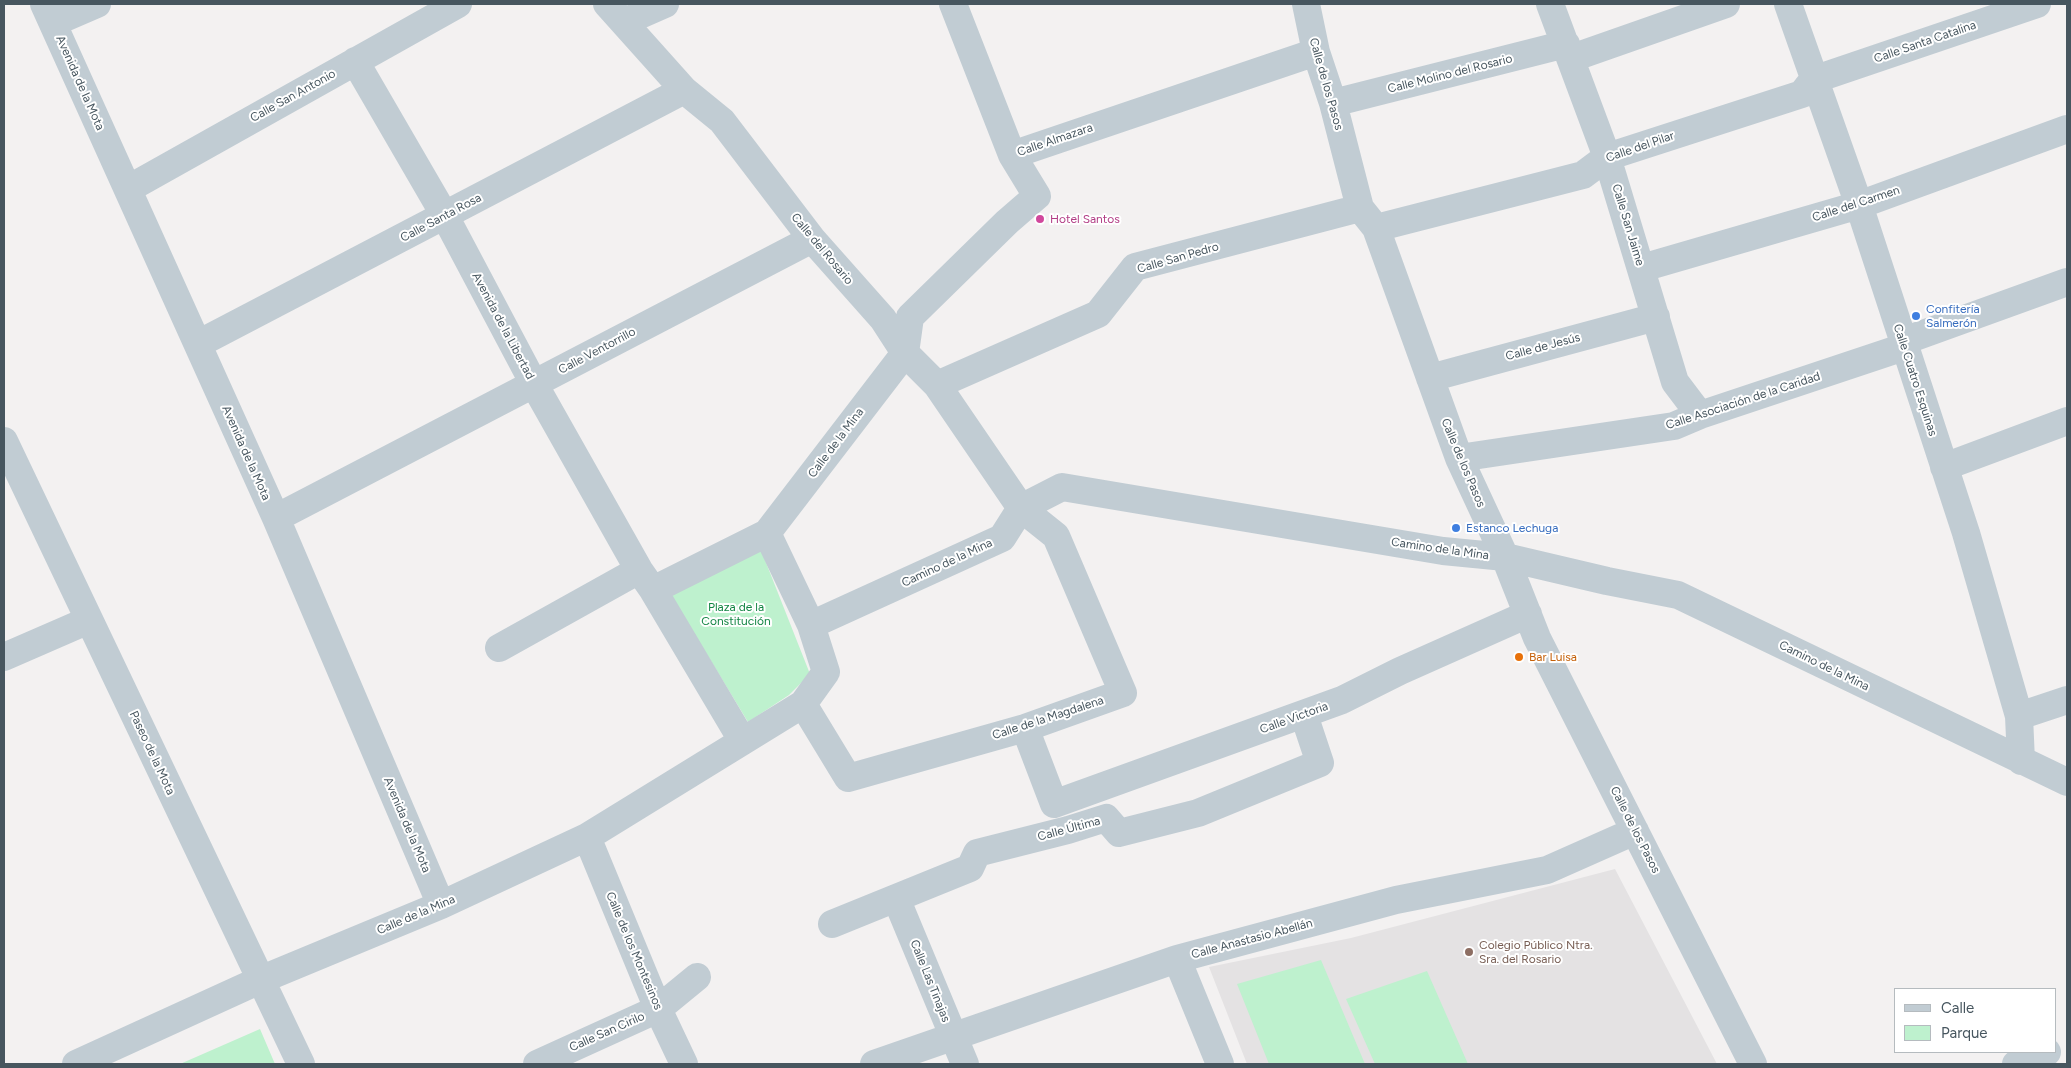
<!DOCTYPE html>
<html>
<head>
<meta charset="utf-8">
<style>
  body { margin:0 }
  #map { position:relative; width:2071px; height:1068px; overflow:hidden; background:#f3f1f1; font-family:Figtree,sans-serif }
  canvas { display:block }
  .frame { position:absolute; inset:0; border:5px solid #47565f; pointer-events:none }
  .legend { position:absolute; left:1894px; top:988px; width:162px; height:65px; box-sizing:border-box; background:#fff; border:1px solid #b5bbbf; margin:0; padding:6px 9px; list-style:none; font-size:15px; color:#47565f }
  .legend li { display:flex; align-items:center; gap:10px; height:25px }
  .legend b { width:25px; border:1px solid #b5bbbf }
</style>
</head>
<body>
<div id="map">
<canvas width="2071" height="1068"></canvas>
<div class="frame"></div>
<ul class="legend">
<li><b style="height:6px;background:#c1ccd3"></b>Calle</li>
<li><b style="height:14px;background:#bef1ce"></b>Parque</li>
</ul>
</div>
<script>
const ctx = document.querySelector('canvas').getContext('2d');
ctx.lineJoin = 'round';
function fillPath(path, color) { ctx.fillStyle = color; ctx.fill(path, 'evenodd'); }
const toPath = rows => new Path2D(rows.map(r => 'M' + r).join(''));
function stroke(path, color, width, dash) { ctx.strokeStyle = color; ctx.lineWidth = width; ctx.lineCap = dash ? 'butt' : 'round'; ctx.setLineDash(dash || []); ctx.stroke(path); }
function write(font, color, halo, rows, align = 'center') {
  ctx.font = font + ' Figtree,sans-serif'; ctx.lineWidth = 4; ctx.setLineDash([]); ctx.textBaseline = 'middle'; ctx.strokeStyle = halo; ctx.fillStyle = color; for (const [text, x, y, turn = 0] of rows) {
    ctx.save(); ctx.translate(x, y); ctx.rotate((+turn || 0) * Math.PI / 180); ctx.textAlign = isNaN(turn) ? turn : align; if (halo) ctx.strokeText(text, 0, 0); ctx.fillText(text, 0, 0); ctx.restore();
  }
}
const education = toPath([
  [1615,869,1717,1064,1247,1064,1209,967,1351,938]
]);
const green = toPath([
  [761,550,810,674,789,695,748,722,669,592],
  [1321,960,1365,1064,1269,1064,1237,984],
  [1427,971,1468,1064,1375,1064,1346,999],
  [260,1029,275,1064,180,1064]
]);
const minor = toPath([
  [44,4,276,518,441,905],
  [607,4,684,90,722,121,812,239,883,319,905,353,937,385,1021,508,1056,536,1123,693,1025,728,848,778,803,704],
  [953,4,1012,155],
  [1306,4,1316,52,1333,103,1360,208,1376,228,1459,458,1505,557,1537,638,1753,1064],
  [1550,4,1607,157,1675,382,1700,415],
  [1788,4,1859,205,1966,533,2019,716,2021,761],
  [624,22,665,4],
  [53,23,97,4],
  [1572,58,1726,4],
  [355,61,445,216,534,384,639,570,653,590],
  [1333,103,1566,44],
  [128,189,458,4],
  [1376,228,1583,175,1607,157,1802,94,1813,80,2037,4],
  [1642,268,1859,205,2067,129],
  [198,344,684,90],
  [1430,378,1656,317],
  [937,385,1098,314,1135,267,1360,208],
  [4,441,301,1064],
  [1459,458,1674,426,1700,415,1904,347,1912,338,2067,282],
  [1944,467,2067,421],
  [276,518,812,239],
  [767,533,905,353,910,317,1007,222,1037,196,1012,155,1316,52],
  [811,625,1002,538,1021,508,1062,487,1443,551,1505,557,1607,581,1678,595,2067,782],
  [499,648,639,570],
  [4,657,89,620],
  [2019,716,2067,700],
  [1025,728,1054,804,1342,700,1400,671,1528,614],
  [587,837,658,1009,684,1064],
  [896,898,965,1064],
  [832,924,970,868,977,853,1068,830,1106,818,1119,833,1198,813,1320,763,1304,715],
  [1177,959,1220,1064],
  [76,1064,260,980,441,905,587,837,803,704,826,672,811,625,767,533,653,590,742,740],
  [537,1064,658,1009,697,977],
  [874,1064,1177,959,1396,900,1547,870,1635,831],
  [2016,1064,2047,1052]
]);
const markers = [
  [1040,219,5,"#d1479c"],
  [1916,316,5,"#3f7fe0"],
  [1456,528,5,"#3f7fe0"],
  [1519,657,5,"#e8710a"],
  [1469,952,5,"#8d6e63"]
];
const streetNames = [
  ["Calle Santa Catalina",1925,42,-19],
  ["Calle Molino del Rosario",1450,74,-14],
  ["Avenida de la Mota",80,83,66],
  ["Calle de los Pasos",1326,84,74],
  ["Calle San Antonio",293,96,-29],
  ["Calle Almazara",1055,140,-19],
  ["Calle del Pilar",1640,147,-19],
  ["Calle del Carmen",1856,204,-18],
  ["Calle Santa Rosa",441,218,-28],
  ["Calle San Jaime",1628,225,73],
  ["Calle del Rosario",822,249,50],
  ["Calle San Pedro",1178,258,-16],
  ["Avenida de la Libertad",503,326,62],
  ["Calle de Jesús",1543,347,-15],
  ["Calle Ventorrillo",597,351,-28],
  ["Calle Cuatro Esquinas",1915,380,72],
  ["Calle Asociación de la Caridad",1743,401,-18],
  ["Calle de la Mina",836,443,-53],
  ["Avenida de la Mota",246,453,66],
  ["Calle de los Pasos",1463,463,67],
  ["Camino de la Mina",1440,549,8],
  ["Camino de la Mina",947,563,-25],
  ["Camino de la Mina",1824,666,26],
  ["Calle de la Magdalena",1048,718,-18],
  ["Calle Victoria",1294,718,-20],
  ["Paseo de la Mota",152,753,65],
  ["Avenida de la Mota",407,825,67],
  ["Calle Última",1069,829,-15],
  ["Calle de los Pasos",1635,830,63],
  ["Calle de la Mina",416,915,-23],
  ["Calle Anastasio Abellán",1252,939,-15],
  ["Calle de los Montesinos",634,951,67],
  ["Calle Las Tinajas",930,981,68],
  ["Calle San Cirilo",607,1032,-24]
];
const hotelNames = [
  ["Hotel Santos",1050,219]
];
const shopNames = [
  ["Confitería",1926,309],
  ["Salmerón",1926,323],
  ["Estanco Lechuga",1466,528]
];
const parkNames = [
  ["Plaza de la",736,607],
  ["Constitución",736,621]
];
const foodNames = [
  ["Bar Luisa",1529,657]
];
const educationNames = [
  ["Colegio Público Ntra.",1479,945],
  ["Sra. del Rosario",1479,959]
];
fillPath(education, '#e4e2e3');
fillPath(green, '#bef1ce');
stroke(minor, '#c1ccd3', 28);
for (const [x, y, r, color] of markers) { const dot = new Path2D(); dot.arc(x, y, r, 0, 2 * Math.PI); ctx.fillStyle = color; ctx.fill(dot); stroke(dot, '#fff', 2); }
write('12px', '#47565f', '#fff', streetNames);
write('12px', '#b23c85', '#fff', hotelNames, 'left');
write('12px', '#366cbe', '#fff', shopNames, 'left');
write('12px', '#138544', '#fff', parkNames);
write('12px', '#c56008', '#fff', foodNames, 'left');
write('12px', '#785e54', '#fff', educationNames, 'left');
</script>
</body>
</html>
